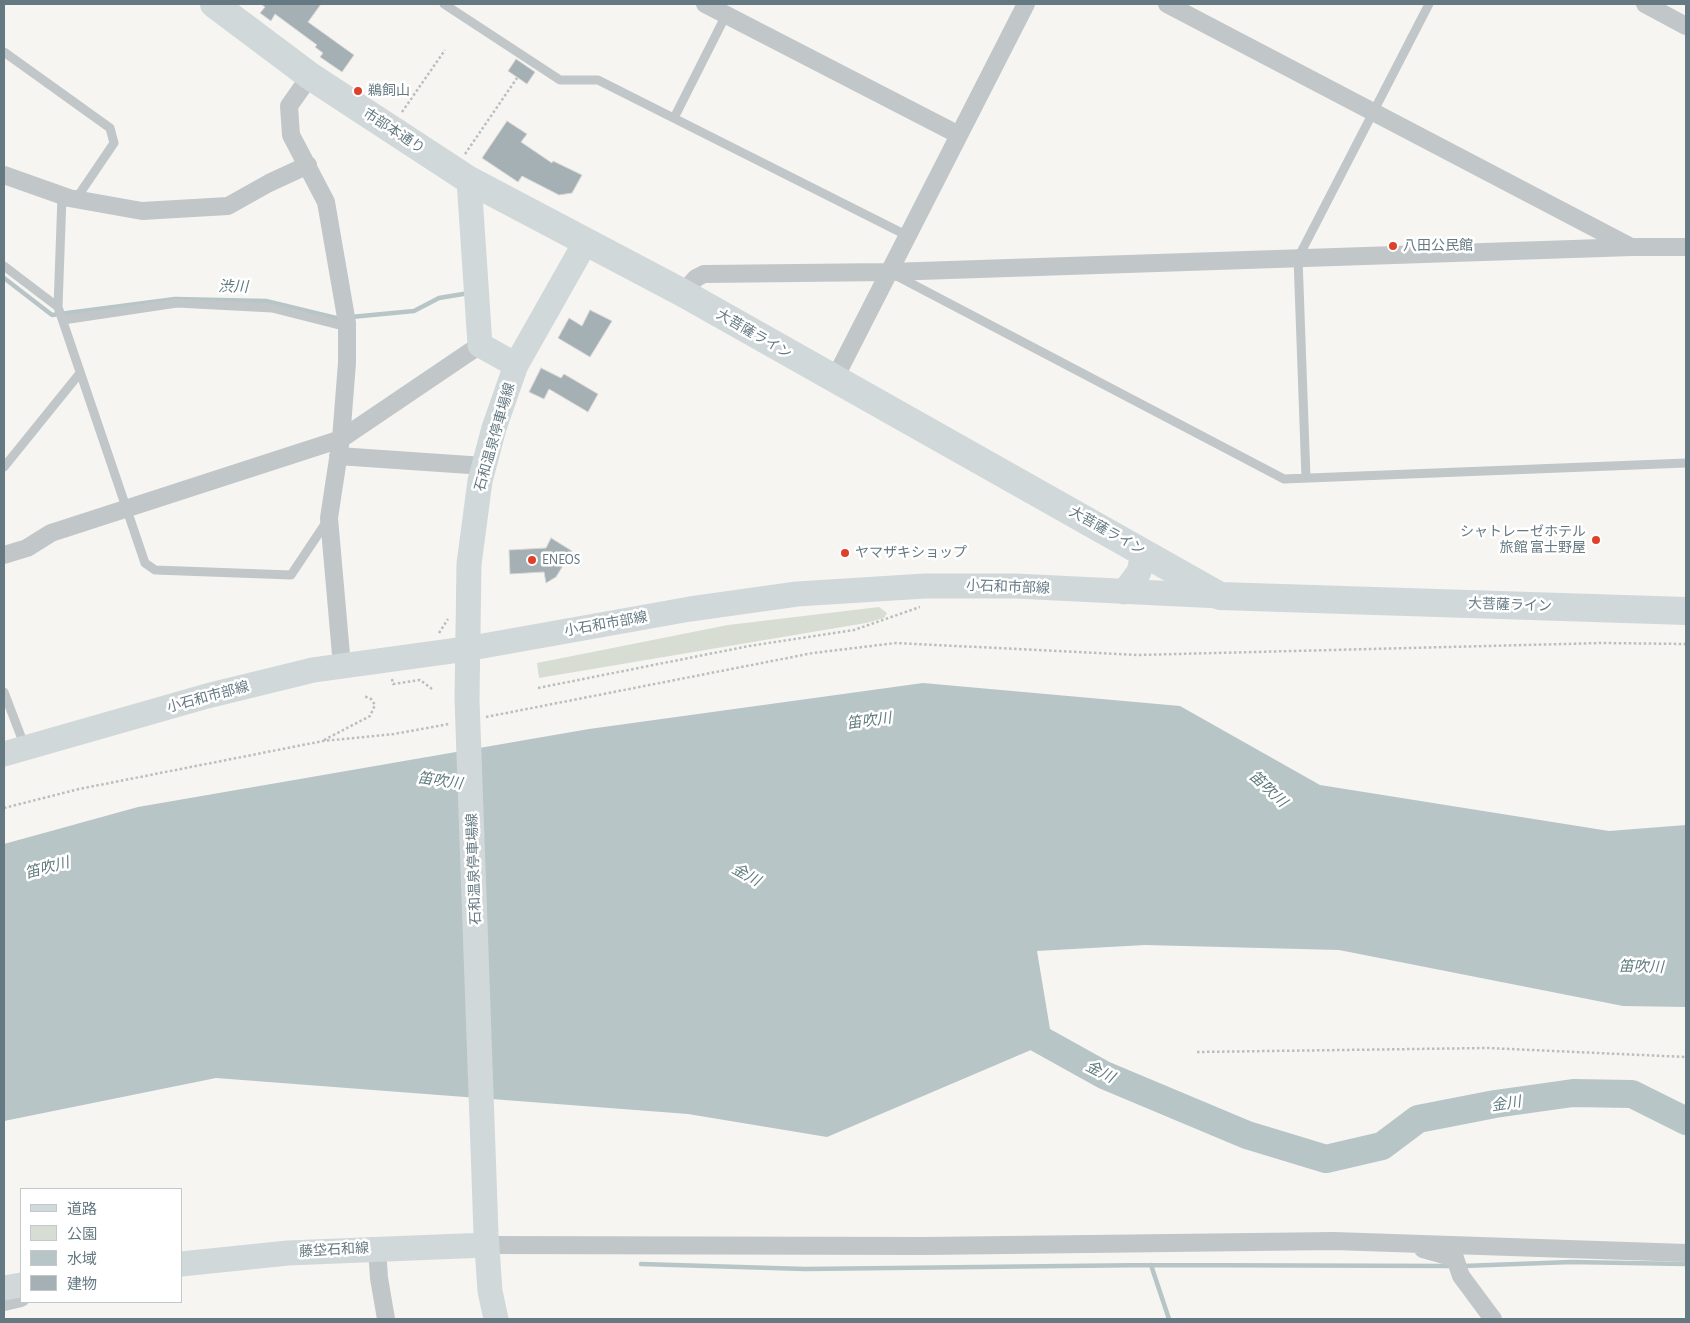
<!DOCTYPE html>
<html>
<head>
<meta charset="utf-8">
<style>
  body { margin:0 }
  #map { position:relative; width:1690px; height:1323px; overflow:hidden; background:#f6f5f2; font-family:"Alegreya Sans","Noto Sans JP",sans-serif }
  canvas { display:block }
  .frame { position:absolute; inset:0; border:5px solid #657983; pointer-events:none }
  .legend { position:absolute; left:20px; top:1188px; width:162px; height:115px; box-sizing:border-box; background:#fff; border:1px solid #c1c9cd; margin:0; padding:6px 9px; list-style:none; font-size:15px; color:#657983 }
  .legend li { display:flex; align-items:center; gap:10px; height:25px }
  .legend b { width:25px; border:1px solid #c1c9cd }
</style>
</head>
<body>
<div id="map">
<canvas width="1690" height="1323"></canvas>
<div class="frame"></div>
<ul class="legend">
<li><b style="height:6px;background:#d1d8da"></b>道路</li>
<li><b style="height:14px;background:#d8ddd3"></b>公園</li>
<li><b style="height:14px;background:#b7c5c7"></b>水域</li>
<li><b style="height:14px;background:#a5b0b4"></b>建物</li>
</ul>
</div>
<script>
const ctx = document.querySelector('canvas').getContext('2d');
ctx.lineJoin = 'round';
function fillPath(path, color) { ctx.fillStyle = color; ctx.fill(path, 'evenodd'); }
const toPath = rows => new Path2D(rows.map(r => 'M' + r).join(''));
function stroke(path, color, width, dash) { ctx.strokeStyle = color; ctx.lineWidth = width; ctx.lineCap = dash ? 'butt' : 'round'; ctx.setLineDash(dash || []); ctx.stroke(path); }
function write(font, color, halo, rows, align = 'center') {
  ctx.font = font + ' "Alegreya Sans","Noto Sans JP",sans-serif'; ctx.lineWidth = 5; ctx.setLineDash([]); ctx.textBaseline = 'middle'; ctx.strokeStyle = halo; ctx.fillStyle = color; for (const [text, x, y, turn = 0] of rows) {
    ctx.save(); ctx.translate(x, y); ctx.rotate((+turn || 0) * Math.PI / 180); ctx.textAlign = isNaN(turn) ? turn : align; if (halo) ctx.strokeText(text, 0, 0); ctx.fillText(text, 0, 0); ctx.restore();
  }
}
const green = toPath([
  [879,607,887,613,884,618,866,623,539,678,537,663,728,625]
]);
const water = toPath([
  [923,683,1180,706,1320,785,1609,831,1686,825,1686,1007,1623,1006,1339,950,1145,945,1037,951,1052,1041,827,1137,688,1114,216,1078,4,1121,4,844,138,807,589,729]
]);
const stream = toPath([
  [4,278,52,315,175,299,266,301,336,318,343,317],
  [351,317,414,311,439,298,469,293],
  [641,1264,805,1269,1151,1265,1452,1266],
  [1151,1265,1169,1319],
  [1463,1266,1571,1262,1686,1264]
]);
const river = toPath([
  [1014,1025,1104,1075,1247,1135,1326,1159,1382,1146,1418,1119,1495,1104,1573,1093,1632,1094,1686,1121]
]);
const building = toPath([
  [261,4,321,4,308,22,354,55,342,72,320,57,323,53,315,47,317,45,275,14,271,21,260,13,265,7,261,4],
  [516,59,535,72,527,84,508,71,516,59],
  [507,121,527,134,521,142,552,163,553,161,582,175,572,193,559,195,522,176,518,182,482,158,507,121],
  [590,310,612,321,590,357,558,338,569,318,582,326,590,310],
  [541,368,561,378,564,374,598,394,588,412,549,389,544,399,529,392,541,368],
  [551,538,572,551,556,577,546,583,544,572,510,574,509,550,546,548,551,538]
]);
const path = toPath([
  [402,112,445,50],
  [465,154,517,78],
  [439,633,448,619],
  [392,679,393,684,420,680,432,689],
  [538,688,749,646,854,630,920,607],
  [486,717,813,653,896,643,1138,655,1603,643,1686,644],
  [324,740,370,716,375,705,371,699,364,696],
  [4,808,79,789,323,741,394,734,449,724],
  [1197,1052,1488,1048,1686,1057]
]);
const lane = toPath([
  [444,4,560,80,598,80,908,236],
  [4,52,110,128,114,143,76,199],
  [674,118,726,15],
  [4,266,58,307,145,563,155,570,291,575,327,521],
  [895,275,1284,479,1686,463],
  [58,307,62,196],
  [63,320,177,303,272,308,347,327],
  [4,467,80,373],
  [1306,478,1298,258,1429,4],
  [4,692,25,747]
]);
const street = toPath([
  [705,4,959,135],
  [1167,4,1631,247],
  [1645,4,1686,26],
  [310,76,289,106,291,135,326,202,347,323,347,363,341,439,329,518,342,666],
  [4,175,69,198,142,211,228,206,269,183,308,165],
  [683,293,696,278,704,274,890,272,1632,247,1686,247],
  [834,380,1026,4],
  [338,456,484,466],
  [4,555,27,548,51,533,341,439,480,345],
  [487,1245,925,1246,1334,1241,1686,1253],
  [377,1248,379,1278,386,1319],
  [1423,1249,1455,1258,1461,1276,1493,1319],
  [4,1302,21,1298]
]);
const secondary = toPath([
  [469,180,480,345,516,365],
  [1124,592,1139,572,1142,558,1140,550],
  [4,754,207,696,313,670,466,649,690,609,797,594,925,586,1015,586,1220,596],
  [181,1264,288,1253,487,1245],
  [4,1288,21,1285],
  [496,1319,490,1291,486,1233,467,699,469,564,480,481,494,428,516,365,585,243]
]);
const highway = toPath([
  [214,4,310,76,469,180,683,293,1220,596,1686,611]
]);
const markers = [
  [358,91,5,"#df4029"],
  [1393,246,5,"#df4029"],
  [1596,540,5,"#df4029"],
  [845,553,5,"#df4029"],
  [532,560,5,"#df4029"]
];
const poiNames = [
  ["鵜飼山",368,91],
  ["八田公民館",1403,246],
  ["シャトレーゼホテル",1586,532,"right"],
  ["旅館 富士野屋",1586,548,"right"],
  ["ヤマザキショップ",855,553],
  ["ENEOS",542,560]
];
const streetNames = [
  ["市部本通り",394,131,33],
  ["大菩薩ライン",754,334,30],
  ["石和温泉停車場線",495,437,-74],
  ["大菩薩ライン",1107,531,29],
  ["小石和市部線",1008,587,2],
  ["大菩薩ライン",1510,605,2],
  ["小石和市部線",606,624,-10],
  ["小石和市部線",208,697,-15],
  ["石和温泉停車場線",474,869,-92],
  ["藤垈石和線",334,1250,-3]
];
const waterNames = [
  ["渋川",233,287,1],
  ["笛吹川",869,721,-8],
  ["笛吹川",440,781,8],
  ["笛吹川",1268,789,43],
  ["笛吹川",47,868,-15],
  ["金川",746,875,29],
  ["笛吹川",1641,967,1],
  ["金川",1100,1072,27],
  ["金川",1506,1104,-9]
];
fillPath(green, '#d8ddd3');
fillPath(water, '#b7c5c7');
stroke(stream, '#b7c5c7', 4.5);
stroke(river, '#b7c5c7', 28);
fillPath(building, '#a5b0b4');
stroke(building, '#d7d7d5', 1);
stroke(path, '#bbbebf', 2.5, [2.5, 2.5]);
stroke(lane, '#c1c6c8', 9);
stroke(street, '#c1c6c8', 18);
stroke(secondary, '#d1d8da', 25);
stroke(highway, '#d1d8da', 28);
for (const [x, y, r, color] of markers) { const dot = new Path2D(); dot.arc(x, y, r, 0, 2 * Math.PI); ctx.fillStyle = color; ctx.fill(dot); stroke(dot, '#fff', 2); }
write('14px', '#657983', '#fff', poiNames, 'left');
write('14px', '#657983', '#fff', streetNames);
write('italic 15px', '#617b7f', '#fff', waterNames);
</script>
</body>
</html>
